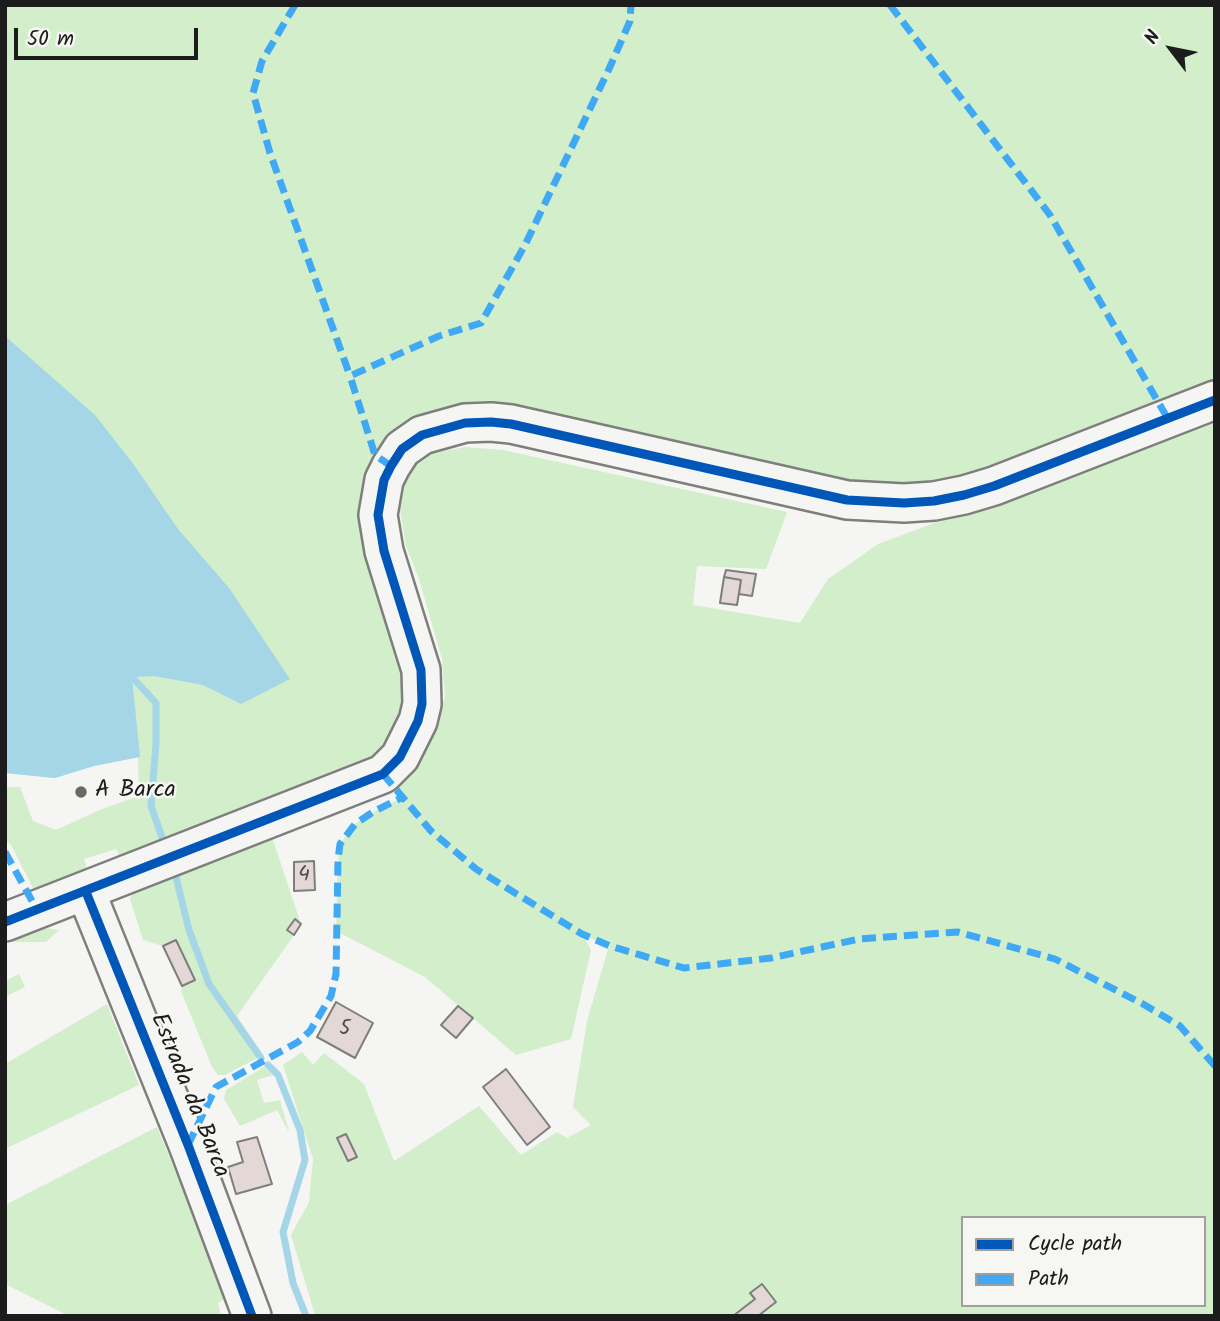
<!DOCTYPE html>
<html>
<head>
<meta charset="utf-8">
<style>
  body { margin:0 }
  #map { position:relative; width:1220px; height:1321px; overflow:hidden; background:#f5f5f3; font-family:Kalam,sans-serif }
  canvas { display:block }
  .frame { position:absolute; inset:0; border:7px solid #1c1c1c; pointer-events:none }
  .legend { position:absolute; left:961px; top:1216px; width:245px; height:91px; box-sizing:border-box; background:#f6f6f2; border:2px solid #9f9f9c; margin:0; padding:9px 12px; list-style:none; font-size:21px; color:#1c1c1c }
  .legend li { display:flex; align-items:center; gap:14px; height:35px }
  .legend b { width:35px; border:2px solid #9f9f9c }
  .north { position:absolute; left:1136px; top:14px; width:70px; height:70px; -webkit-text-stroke:5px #f6f6f2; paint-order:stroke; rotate:302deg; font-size:19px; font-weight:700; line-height:28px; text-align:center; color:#1c1c1c }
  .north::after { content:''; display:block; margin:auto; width:24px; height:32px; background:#1c1c1c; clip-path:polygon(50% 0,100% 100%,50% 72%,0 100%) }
  .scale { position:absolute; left:14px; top:28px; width:184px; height:32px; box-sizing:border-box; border:4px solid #1c1c1c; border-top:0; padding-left:9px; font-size:21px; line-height:24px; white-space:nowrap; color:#1c1c1c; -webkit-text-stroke:5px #f6f6f2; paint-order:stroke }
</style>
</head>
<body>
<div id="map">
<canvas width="1220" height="1321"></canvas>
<div class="frame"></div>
<ul class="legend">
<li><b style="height:9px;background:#0057b8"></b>Cycle path</li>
<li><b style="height:9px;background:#3fa9f5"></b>Path</li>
</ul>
<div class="north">N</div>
<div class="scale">50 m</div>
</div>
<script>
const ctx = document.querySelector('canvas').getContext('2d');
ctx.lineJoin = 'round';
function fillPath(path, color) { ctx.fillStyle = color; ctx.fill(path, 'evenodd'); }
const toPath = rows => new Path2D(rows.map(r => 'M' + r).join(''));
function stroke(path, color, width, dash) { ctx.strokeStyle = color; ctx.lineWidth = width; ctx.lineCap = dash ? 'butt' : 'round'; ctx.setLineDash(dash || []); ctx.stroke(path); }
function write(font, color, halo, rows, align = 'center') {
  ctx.font = font + ' Kalam,sans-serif'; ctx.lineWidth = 5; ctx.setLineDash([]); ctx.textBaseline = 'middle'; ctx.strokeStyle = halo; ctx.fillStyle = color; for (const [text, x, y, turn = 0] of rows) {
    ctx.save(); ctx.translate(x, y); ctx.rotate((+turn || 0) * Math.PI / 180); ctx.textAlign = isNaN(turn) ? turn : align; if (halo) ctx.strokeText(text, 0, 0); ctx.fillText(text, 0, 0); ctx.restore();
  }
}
const green = toPath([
  [5,5,1215,5,1215,380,1007,465,918,485,844,482,467,402,389,436,366,474,370,560,389,635,402,672,405,703,398,729,380,755,363,769,124,865,116,849,84,859,90,878,36,894,11,845,5,840,5,787,20,787,33,821,56,830,102,809,139,796,138,757,94,766,55,778,5,773],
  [1215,418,1215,1316,315,1315,291,1235,309,1202,313,1159,283,1065,302,1052,313,1065,324,1053,364,1084,394,1161,479,1106,521,1155,557,1132,567,1138,591,1125,573,1107,587,1021,609,946,583,935,591,950,571,1039,516,1055,425,977,336,931,338,860,340,844,355,824,373,812,401,798,389,782,434,728,445,697,442,659,419,579,406,546,400,510,404,482,415,461,430,454,465,447,503,450,787,512,766,569,697,566,693,605,800,623,828,579,878,544],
  [963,1218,1204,1218,1204,1305,963,1305],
  [272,837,301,924,294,920,288,930,294,935,237,1016,263,1055,225,1075,218,1075,212,1067,181,991,182,986,195,980,176,940,163,946,143,940,130,899,134,887,174,869],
  [32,926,59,930,46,942,5,942,5,935],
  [19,974,25,987,5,997,5,981],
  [107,1004,139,1085,5,1149,5,1064],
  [264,1067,273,1075,257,1080,264,1103,280,1100,289,1132,277,1110,240,1126,224,1099,226,1090],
  [157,1127,227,1297,218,1303,221,1316,69,1316,5,1284,5,1205]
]);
const water = toPath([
  [5,336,95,415,134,465,178,529,229,588,290,679,241,704,203,685,154,676,132,677,140,757,94,766,55,778,5,773]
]);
const stream = toPath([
  [132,677,156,703,156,743,151,806,165,846],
  [174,869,189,930,209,984,261,1058],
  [268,1065,278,1075,300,1130,305,1160,283,1232,293,1283,306,1316]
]);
const building = toPath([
  [726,570,756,574,752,596,739,594,741,580,724,577,726,570],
  [724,577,741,580,737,605,720,603,724,577],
  [314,861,315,890,294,891,294,862,314,861],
  [295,919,301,924,294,935,287,930,295,919],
  [176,940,195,980,182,986,163,946,176,940],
  [336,1002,373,1023,355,1058,317,1037,336,1002],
  [458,1006,473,1018,456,1038,441,1025,458,1006],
  [506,1069,550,1127,527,1145,483,1087,506,1069],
  [346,1134,357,1157,348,1161,337,1138,346,1134],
  [257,1137,272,1184,236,1194,228,1167,243,1162,237,1142,257,1137],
  [762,1284,776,1302,758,1316,733,1316,755,1299,750,1293,762,1284]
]);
const tertiary = toPath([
  [86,892,188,1145,252,1316],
  [5,922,383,774,400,757,418,721,422,704,421,670,384,551,378,515,384,480,391,466,402,449,422,435,465,423,491,422,511,424,847,500,904,503,934,501,964,495,994,486,1215,400]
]);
const quiet = toPath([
  [295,5,262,61,253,93,270,153,350,376],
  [890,5,1050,215,1168,419],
  [391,466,375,455,350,376,439,336,481,323,525,245,609,69,630,21,631,5],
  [383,774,431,831,476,869,582,934,610,946,684,968,771,958,859,939,958,932,1055,959,1143,1004,1180,1026,1215,1066],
  [5,852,37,910],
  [188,1145,216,1087,298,1042,310,1031,331,996,336,974,338,860,340,844,355,824,373,812,401,798]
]);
const cycleway = toPath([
  [86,892,188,1145,252,1316],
  [5,922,383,774,400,757,418,721,422,704,421,670,384,551,378,515,384,480,391,466,402,449,422,435,465,423,491,422,511,424,847,500,904,503,934,501,964,495,994,486,1215,400]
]);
const markers = [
  [81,792,7,"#686867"]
];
const numberNames = [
  ["4",304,876],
  ["5",345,1030]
];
const poiNames = [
  ["A Barca",95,792]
];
const streetNames = [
  ["Estrada da Barca",188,1096,68]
];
fillPath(green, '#d2eeca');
fillPath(water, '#a4d6e7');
stroke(stream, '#a4d6e7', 7);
fillPath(building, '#e3d8d6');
stroke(building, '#7e7e7d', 2);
stroke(tertiary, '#7e7e7d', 42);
stroke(tertiary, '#f5f5f3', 37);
stroke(quiet, '#3fa9f5', 7, [14, 7]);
stroke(cycleway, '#0057b8', 9);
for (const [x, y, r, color] of markers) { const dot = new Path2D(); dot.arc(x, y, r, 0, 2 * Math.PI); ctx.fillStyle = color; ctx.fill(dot); stroke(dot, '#f6f6f2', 2.5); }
write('21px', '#4e4b4a', null, numberNames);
write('24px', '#1c1c1c', '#f6f6f2', poiNames, 'left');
write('24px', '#1c1c1c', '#f6f6f2', streetNames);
</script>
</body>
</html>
